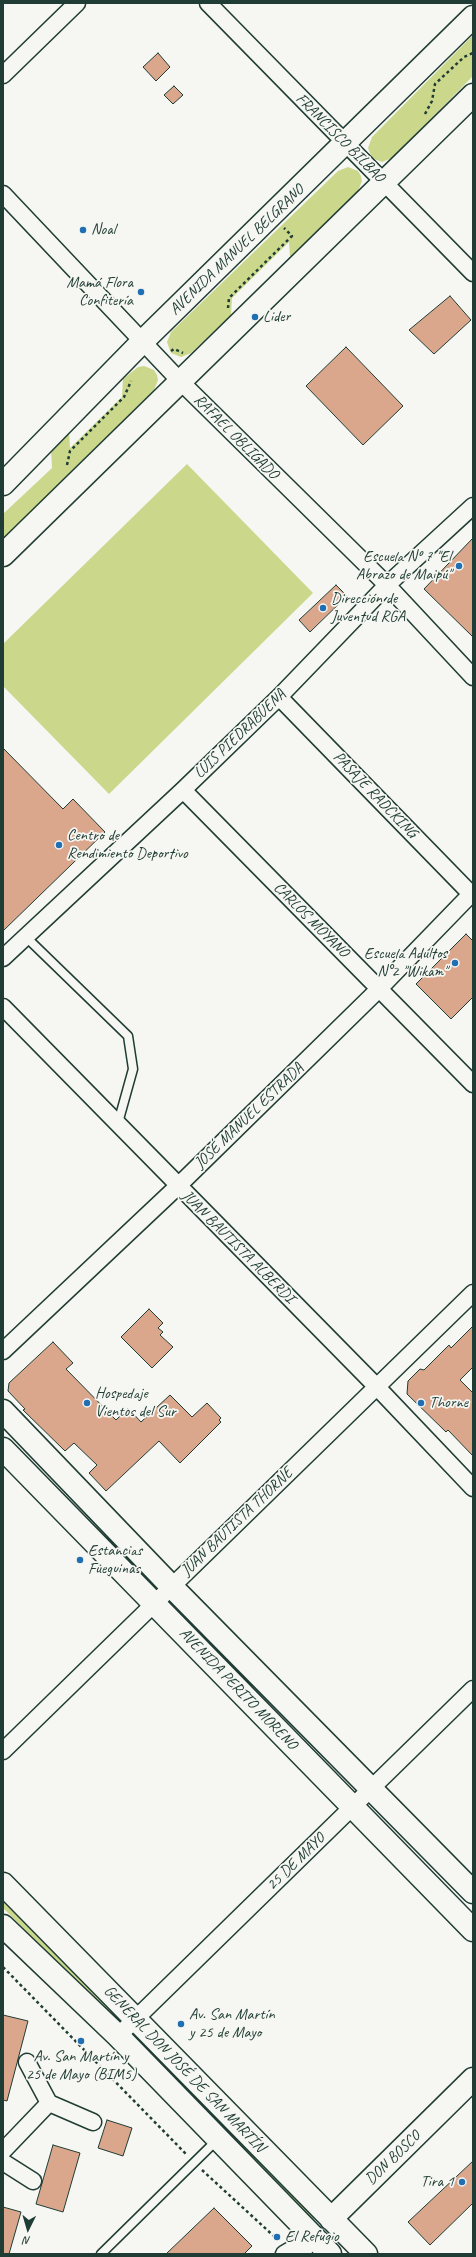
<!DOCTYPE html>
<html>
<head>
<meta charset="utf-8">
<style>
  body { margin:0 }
  #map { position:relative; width:476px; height:2257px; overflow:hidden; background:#f6f6f2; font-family:Caveat,sans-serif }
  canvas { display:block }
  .frame { position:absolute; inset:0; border:4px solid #1f3d34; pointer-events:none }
  .north { position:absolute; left:8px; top:2209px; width:40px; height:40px; -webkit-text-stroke:3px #f6f6f2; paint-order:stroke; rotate:185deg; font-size:11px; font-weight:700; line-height:16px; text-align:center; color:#1f3d34 }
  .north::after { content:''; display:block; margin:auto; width:14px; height:18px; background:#1f3d34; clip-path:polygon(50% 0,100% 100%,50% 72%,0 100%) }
</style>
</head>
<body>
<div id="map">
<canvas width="476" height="2257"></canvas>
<div class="frame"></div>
<div class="north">N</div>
</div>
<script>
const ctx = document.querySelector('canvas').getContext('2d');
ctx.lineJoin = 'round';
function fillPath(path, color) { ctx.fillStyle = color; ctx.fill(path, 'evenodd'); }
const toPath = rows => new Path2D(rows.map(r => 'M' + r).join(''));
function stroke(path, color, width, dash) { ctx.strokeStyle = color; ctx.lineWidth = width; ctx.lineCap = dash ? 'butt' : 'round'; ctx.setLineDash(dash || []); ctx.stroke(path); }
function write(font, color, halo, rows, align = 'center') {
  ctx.font = font + ' Caveat,sans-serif'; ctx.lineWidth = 3.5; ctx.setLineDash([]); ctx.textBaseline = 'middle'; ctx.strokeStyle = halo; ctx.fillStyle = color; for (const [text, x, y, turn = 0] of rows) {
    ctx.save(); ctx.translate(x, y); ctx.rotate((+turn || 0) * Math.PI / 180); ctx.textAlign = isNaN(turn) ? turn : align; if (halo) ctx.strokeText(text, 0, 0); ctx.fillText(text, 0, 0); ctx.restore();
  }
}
const green = toPath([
  [473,35,473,76,392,158,382,162,372,158,368,148,372,137],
  [348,167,358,171,361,176,362,181,358,191,290,257,289,242,232,298,231,315,191,353,181,357,171,353,167,342,171,332,338,171],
  [144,366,154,370,157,375,158,380,154,390,3,539,3,514,52,468,51,450,69,431,70,448,122,397,123,379,138,367],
  [187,464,313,593,109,794,3,686,3,644],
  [3,1896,117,2014,116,2016,111,2016,3,1908],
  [141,2039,314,2216,314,2219,312,2220,137,2041]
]);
const building = toPath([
  [158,53,170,67,156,81,143,67,158,53],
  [174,86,183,95,173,104,164,95,174,86],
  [450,296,471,320,434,354,409,330,450,296],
  [346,347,403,406,363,445,306,386,346,347],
  [473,538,473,637,424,589,473,538],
  [336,585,347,596,310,632,299,620,336,585],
  [3,748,63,809,73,799,105,832,3,931,3,748],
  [466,934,473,941,473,997,451,1019,416,984,466,934],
  [149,1309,163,1323,158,1328,163,1332,160,1335,173,1347,152,1368,121,1337,149,1309],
  [473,1326,473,1367,460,1380,473,1393,473,1456,448,1430,446,1432,407,1394,408,1381,420,1369,424,1370,449,1345,451,1348,473,1326],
  [53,1342,73,1363,66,1369,116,1420,128,1408,141,1422,170,1395,192,1417,207,1403,221,1418,219,1420,221,1422,180,1463,159,1441,106,1491,89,1473,97,1465,74,1443,65,1451,23,1410,25,1409,8,1391,9,1383,53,1342],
  [3,2015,28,2021,7,2101,3,2100,3,2015],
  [107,2120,132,2128,123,2156,98,2148,107,2120],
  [53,2145,80,2153,63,2212,36,2204,53,2145],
  [473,2161,473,2203,430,2245,408,2222,473,2161],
  [3,2207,21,2212,9,2254,3,2254,3,2207],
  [214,2208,252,2246,244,2254,166,2254,214,2208]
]);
const path = toPath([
  [425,114,432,101,435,84,464,57,473,53],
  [228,308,229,298,292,236,284,228],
  [171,351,174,349,183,353],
  [67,465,70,451,124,397,131,381],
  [3,1967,186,2154],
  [202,2170,278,2240]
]);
const lane = toPath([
  [26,937,128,1036,133,1069,118,1123],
  [101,2254,217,2140]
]);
const street = toPath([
  [208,3,473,273],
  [3,75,77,3],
  [3,194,179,380,387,585,473,677],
  [279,697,471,894],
  [183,790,473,1084],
  [3,958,183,790,279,697,387,585,473,506],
  [3,1007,376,1386,473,1488],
  [3,1351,178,1186,379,989,473,892],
  [3,1751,473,1293],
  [118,2036,473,1689],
  [27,2062,49,2103,93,2122],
  [3,2151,49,2103],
  [3,2162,33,2181],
  [284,2254,313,2237,301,2254]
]);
const secondary = toPath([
  [3,484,143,341,473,17],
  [3,555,473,95],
  [3,1411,171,1586,473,1892],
  [3,1449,473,1930],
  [3,1884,366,2254],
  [3,1926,118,2036,330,2254],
  [331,2219,473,2079]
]);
const markers = [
  [83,230,4,"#1f6fb2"],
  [141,292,4,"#1f6fb2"],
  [255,317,4,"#1f6fb2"],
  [459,566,4,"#1f6fb2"],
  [323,608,4,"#1f6fb2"],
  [59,845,4,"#1f6fb2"],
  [455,963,4,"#1f6fb2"],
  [87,1403,4,"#1f6fb2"],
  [421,1403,4,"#1f6fb2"],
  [80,1560,4,"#1f6fb2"],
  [181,2024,4,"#1f6fb2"],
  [81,2041,4,"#1f6fb2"],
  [462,2182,4,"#1f6fb2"],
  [277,2237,4,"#1f6fb2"]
];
const streetNames = [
  ["FRANCISCO BILBAO",340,138,45],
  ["AVENIDA MANUEL BELGRANO",237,250,-44],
  ["RAFAEL OBLIGADO",236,437,45],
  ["LUIS PIEDRABUENA",240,734,-44],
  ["PASAJE RADCKING",375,795,46],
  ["CARLOS MOYANO",311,920,45],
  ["JOSÉ MANUEL ESTRADA",249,1116,-44],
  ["JUAN BAUTISTA ALBERDI",238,1247,45],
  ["JUAN BAUTISTA THORNE",237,1522,-44],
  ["AVENIDA PERITO MORENO",238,1689,46],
  ["25 DE MAYO",296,1862,-44],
  ["GENERAL DON JOSÉ DE SAN MARTÍN",184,2069,46],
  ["DON BOSCO",393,2158,-44]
];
const poiNames = [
  ["Noal",91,230],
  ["Mamá Flora",133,283,"right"],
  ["Confitería",133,301,"right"],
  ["Lider",263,317],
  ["Escuela Nº 7 \"El",451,557,"right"],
  ["Abrazo de Maipú\"",451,575,"right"],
  ["Dirección de",331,599],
  ["Juventud RGA",331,617],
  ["Centro de",67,836],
  ["Rendimiento Deportivo",67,854],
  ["Escuela Adultos",447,954,"right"],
  ["N°2 \"Wikam\"",447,972,"right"],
  ["Hospedaje",95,1394],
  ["Vientos del Sur",95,1412],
  ["Thorne",429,1403],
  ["Estancias",88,1551],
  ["Fueguinas",88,1569],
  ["Av. San Martín",189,2015],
  ["y 25 de Mayo",189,2033],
  ["Av. San Martín y",81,2057,"center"],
  ["25 de Mayo (BIM5)",81,2075,"center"],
  ["Tira 1",454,2182,"right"],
  ["El Refugio",285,2237]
];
fillPath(green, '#cbd88b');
fillPath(building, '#daa78d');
stroke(building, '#1f3d34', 1);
stroke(lane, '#1f3d34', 11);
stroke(street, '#1f3d34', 19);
stroke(secondary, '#1f3d34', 25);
stroke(path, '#1f3d34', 2.5, [3, 3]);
stroke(lane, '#f6f6f2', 8);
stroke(street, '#f6f6f2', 16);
stroke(secondary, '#f6f6f2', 22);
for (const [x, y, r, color] of markers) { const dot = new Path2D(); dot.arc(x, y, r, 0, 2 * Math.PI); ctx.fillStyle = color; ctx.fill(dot); stroke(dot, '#f6f6f2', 1.5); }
write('16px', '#1f3d34', '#f6f6f2', streetNames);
write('16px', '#1f3d34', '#f6f6f2', poiNames, 'left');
</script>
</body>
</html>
